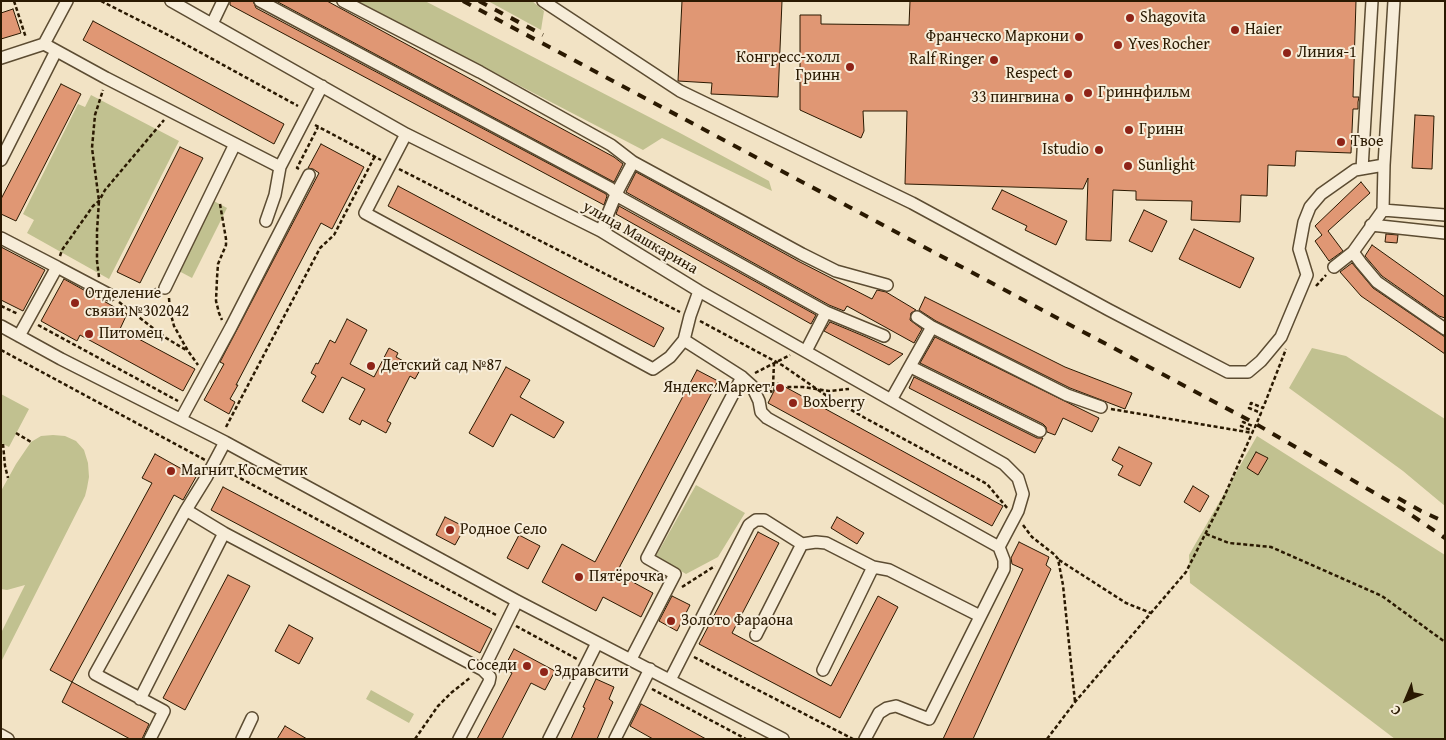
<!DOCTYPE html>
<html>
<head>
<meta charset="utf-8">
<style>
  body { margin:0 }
  #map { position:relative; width:1446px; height:740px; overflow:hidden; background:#f2e3c5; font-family:"Gentium Book Plus",serif }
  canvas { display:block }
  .frame { position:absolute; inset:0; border:2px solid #2a1901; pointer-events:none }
  .north { position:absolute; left:1381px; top:675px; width:50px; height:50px; -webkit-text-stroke:4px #f7edd9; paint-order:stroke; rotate:225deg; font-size:14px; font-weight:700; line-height:20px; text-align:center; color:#2a1901 }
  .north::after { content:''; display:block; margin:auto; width:18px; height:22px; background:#2a1901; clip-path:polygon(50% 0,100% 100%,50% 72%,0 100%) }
</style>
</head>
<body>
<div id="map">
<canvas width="1446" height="740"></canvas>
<div class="frame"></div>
<div class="north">С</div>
</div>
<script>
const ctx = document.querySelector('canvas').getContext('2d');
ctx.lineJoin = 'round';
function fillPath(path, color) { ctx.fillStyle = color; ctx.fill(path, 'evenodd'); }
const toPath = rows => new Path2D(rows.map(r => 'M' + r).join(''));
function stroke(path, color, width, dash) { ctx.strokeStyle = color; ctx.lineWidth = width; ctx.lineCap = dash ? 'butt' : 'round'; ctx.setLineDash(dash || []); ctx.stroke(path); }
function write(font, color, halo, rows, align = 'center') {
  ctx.font = font + ' "Gentium Book Plus",serif'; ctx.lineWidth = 4; ctx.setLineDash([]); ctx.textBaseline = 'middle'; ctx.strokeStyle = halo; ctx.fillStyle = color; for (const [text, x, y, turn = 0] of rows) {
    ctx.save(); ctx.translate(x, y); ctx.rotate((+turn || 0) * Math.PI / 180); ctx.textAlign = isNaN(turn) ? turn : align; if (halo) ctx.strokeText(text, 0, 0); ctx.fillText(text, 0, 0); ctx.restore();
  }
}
const green = toPath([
  [357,1,425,1,680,133,769,181,772,191,662,138,643,150],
  [488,1,532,1,544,11,541,30],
  [91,95,179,141,109,279,27,233,34,220,23,214,78,104,85,107],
  [212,200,227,208,192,278,177,270],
  [1312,348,1346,356,1445,419,1445,506,1403,471,1289,388],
  [1,394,29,409,9,447,1,443],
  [53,435,65,436,76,441,84,450,88,463,89,477,87,488,85,496,1,662,1,633,25,585,7,590,1,589,1,491,16,464,31,442,41,436],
  [1257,436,1445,555,1445,739,1395,739,1190,583,1189,555],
  [696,485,745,513,718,557,686,574,656,556],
  [371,690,414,714,409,723,366,699]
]);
const building = toPath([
  [230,1,253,1,256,8,606,194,607,196,604,205,230,5,230,1],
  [276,1,327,1,614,157,623,164,614,182,276,1],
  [682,1,782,1,778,97,711,94,712,83,678,81,682,1],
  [910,1,1356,1,1353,97,1359,97,1358,102,1358,109,1353,109,1351,153,1296,151,1295,166,1268,165,1267,196,1241,195,1240,222,1191,220,1192,201,1136,200,1136,191,1113,190,1111,241,1086,240,1088,178,1083,189,905,184,907,111,863,111,864,131,861,138,800,110,800,15,821,15,821,24,909,25,910,1],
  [13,9,21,33,1,39,1,13,13,9],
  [93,21,284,124,274,144,83,40,93,21],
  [61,84,81,94,16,221,1,214,1,199,61,84],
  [1415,115,1434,116,1432,169,1412,168,1415,115],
  [321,144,364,167,332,229,321,223,236,385,238,385,230,399,235,402,229,414,204,400,224,364,220,362,319,173,313,169,308,168,321,144],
  [180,147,203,158,140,283,117,272,180,147],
  [636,172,798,261,872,299,877,290,886,292,916,310,911,313,910,320,922,329,914,343,847,306,844,311,829,305,626,192,636,172],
  [1361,182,1370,193,1328,231,1343,251,1329,261,1315,241,1322,235,1315,226,1361,182],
  [398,186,664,328,654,347,388,206,398,186],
  [1002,190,1067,221,1056,245,1025,230,1027,226,992,209,1002,190],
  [619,206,816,315,811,324,616,214,619,206],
  [1144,210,1167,221,1152,252,1129,241,1144,210],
  [1194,229,1254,258,1240,288,1179,259,1194,229],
  [1386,234,1398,235,1397,243,1385,242,1386,234],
  [1372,245,1445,297,1445,318,1439,316,1382,276,1365,256,1372,245],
  [1,247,45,270,23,311,1,300,1,247],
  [1352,263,1373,288,1445,337,1445,354,1361,296,1340,272,1352,263],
  [64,279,127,314,120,329,195,369,183,391,80,335,77,341,41,321,64,279],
  [925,297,1065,367,1132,393,1125,409,1070,388,936,321,919,310,925,297],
  [347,319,367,330,350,364,374,377,389,348,398,353,396,357,420,370,415,379,410,376,387,421,391,423,386,433,362,420,360,425,349,419,365,389,342,377,323,413,302,401,316,376,311,373,316,363,318,364,330,340,335,343,347,319],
  [830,322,866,337,903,354,889,365,824,331,830,322],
  [935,337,1099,418,1092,432,1063,418,1055,435,1047,432,1046,427,1043,424,920,363,935,337],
  [506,367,530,380,520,397,564,422,554,438,511,414,493,447,469,433,506,367],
  [697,370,718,381,620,566,618,574,653,593,641,617,603,597,596,611,542,582,562,544,595,562,697,370],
  [914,377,1037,438,1043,438,1035,453,909,388,914,377],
  [778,383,1003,506,992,526,768,403,778,383],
  [1119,447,1152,463,1140,486,1118,475,1123,466,1112,460,1119,447],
  [1256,452,1268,458,1258,475,1247,468,1256,452],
  [155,454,196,477,183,500,174,495,72,682,50,670,152,483,142,478,155,454],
  [1193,486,1209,496,1200,512,1184,502,1193,486],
  [223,487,492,629,480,653,211,510,223,487],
  [445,517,465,527,455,545,436,535,445,517],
  [837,517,864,533,857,544,831,528,837,517],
  [758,532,779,543,732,633,831,686,878,596,898,607,840,718,699,644,758,532],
  [519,535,540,546,528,569,507,558,519,535],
  [1019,542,1049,557,1046,565,1051,569,973,739,943,739,1023,569,1012,564,1011,558,1019,542],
  [228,575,250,586,185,710,163,698,228,575],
  [672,596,690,605,677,631,659,621,672,596],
  [289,625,313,638,299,664,275,651,289,625],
  [514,649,555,671,545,690,531,683,502,739,477,739,512,673,504,668,514,649],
  [596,679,614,687,609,699,613,702,597,739,571,739,585,708,583,707,596,679],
  [72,682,149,724,142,739,130,739,62,702,72,682],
  [641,704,662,715,706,739,653,739,630,726,641,704],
  [285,726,307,739,277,739,285,726]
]);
const path = toPath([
  [14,1,26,38],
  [101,1,174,38,298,106],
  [315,125,381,160],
  [299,169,297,168,318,127],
  [399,169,680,312],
  [220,204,226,239,226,245,218,264,217,278,216,301,219,313,222,320],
  [60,256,62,250,93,206,99,201,105,190,164,120],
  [99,277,97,261,97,231,99,201,92,148,95,115,103,90],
  [1316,286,1326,275],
  [121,294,156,289],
  [169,298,170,311,174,326,188,351,198,365],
  [119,302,166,338,186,350],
  [1,306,18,314],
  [700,321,782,365,827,396,865,418,987,484,1008,509],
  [38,325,178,401],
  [1,350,205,460],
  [755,373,790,355],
  [773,386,774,363],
  [775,387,774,392,769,391,769,388,771,386,775,387,803,387,829,391,849,389],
  [1111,409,1253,433],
  [226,427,320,248,334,235,375,156],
  [16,433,31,442],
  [3,444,5,466,8,478],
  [223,469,498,616],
  [1023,525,1032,537,1055,555,1058,559,1063,585,1075,702],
  [1206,534,1229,543,1271,547,1382,596,1445,642],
  [1059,560,1126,603,1151,613],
  [682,587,715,566],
  [516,626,577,659],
  [694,657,853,739],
  [652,689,746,739],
  [415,739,438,706,451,693,471,677],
  [1047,739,1075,702,1186,572,1224,497,1253,431,1241,426,1243,422,1255,427,1261,413,1249,408,1251,403,1263,408,1286,349]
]);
const minor = toPath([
  [171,1,406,134,601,231,699,291,1004,464,1018,478,1023,494,1018,511,999,547],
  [260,1,610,188,621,198,826,312],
  [343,1,480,72,611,145,633,162,802,254,836,271,887,285],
  [543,1,680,91,912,203,1109,310,1228,372,1248,372,1261,361,1281,337,1307,275,1299,249,1304,222,1310,207,1321,194,1355,170,1384,165],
  [1394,1,1384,165,1383,210,1445,215],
  [212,24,223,1],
  [44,44,67,1],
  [1,58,44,44,106,78,280,167],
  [406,134,365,213,653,369,670,357,684,340,690,316,699,291],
  [1,160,56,51],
  [1362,169,1372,1],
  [266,221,275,195,280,167,322,86],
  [1371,225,1445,233],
  [601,231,616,194,633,162],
  [1,238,57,267,19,336],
  [1353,252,1361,263,1377,282,1445,329],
  [57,267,110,295],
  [1334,267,1353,252,1383,210],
  [165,288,235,144],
  [917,317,932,327],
  [1,326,61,359,225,442,517,601,783,739],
  [684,340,742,377,752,386,759,401,761,412,767,418,999,547,1004,560,1004,569,929,719,896,706,887,708,879,713,865,739],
  [806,351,826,312,884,336],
  [911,367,1040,431],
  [891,400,932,327,1067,395,1101,407],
  [181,419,231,327,309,175],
  [186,510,224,533,483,670],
  [756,635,802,544],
  [631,659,675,574,647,558,742,377],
  [823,670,873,567],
  [670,680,749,525,756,520,764,520,802,544,816,542,826,543,873,567,889,570,980,616],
  [140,699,224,533],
  [1,735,8,739],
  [150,739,164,711,95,674,186,510,207,476,225,442],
  [242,739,252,718],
  [459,739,489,682,490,677,483,670,517,601],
  [549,739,597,643],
  [615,739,650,669]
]);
const rail = toPath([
  [463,1,1256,424,1404,510,1445,538],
  [479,1,543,35],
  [1398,498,1421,511,1445,522]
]);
const markers = [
  [1130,18,5,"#8f2418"],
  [1235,30,5,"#8f2418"],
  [1079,37,5,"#8f2418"],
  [1118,45,5,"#8f2418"],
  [1287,53,5,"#8f2418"],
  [994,60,5,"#8f2418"],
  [850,67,5,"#8f2418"],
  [1068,74,5,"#8f2418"],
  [1088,93,5,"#8f2418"],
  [1069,98,5,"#8f2418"],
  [1129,130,5,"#8f2418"],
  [1341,142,5,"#8f2418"],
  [1099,150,5,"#8f2418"],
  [1128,166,5,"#8f2418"],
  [75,303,5,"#8f2418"],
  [89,334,5,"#8f2418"],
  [371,366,5,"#8f2418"],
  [780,388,5,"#8f2418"],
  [793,403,5,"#8f2418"],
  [171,471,5,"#8f2418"],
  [450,530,5,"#8f2418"],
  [579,577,5,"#8f2418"],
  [671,621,5,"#8f2418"],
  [527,666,5,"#8f2418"],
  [544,672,5,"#8f2418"]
];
const poiNames = [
  ["Shagovita",1140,18],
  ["Haier",1245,30],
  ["Франческо Маркони",1069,37,"right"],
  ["Yves Rocher",1128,45],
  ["Линия-1",1297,53],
  ["Конгресс-холл",840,58,"right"],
  ["Гринн",840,76,"right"],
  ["Ralf Ringer",984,60,"right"],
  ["Respect",1058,74,"right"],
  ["Гриннфильм",1098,93],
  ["33 пингвина",1059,98,"right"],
  ["Гринн",1139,130],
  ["Твое",1351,142],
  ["Istudio",1089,150,"right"],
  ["Sunlight",1138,166],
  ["Отделение",85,294],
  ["связи №302042",85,312],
  ["Питомец",99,334],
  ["Детский сад №87",381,366],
  ["Яндекс.Маркет",770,388,"right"],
  ["Boxberry",803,403],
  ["Магнит Косметик",181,471],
  ["Родное Село",460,530],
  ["Пятёрочка",589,577],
  ["Золото Фараона",681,621],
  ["Соседи",517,666,"right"],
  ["Здравсити",554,672]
];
const streetNames = [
  ["улица Машкарина",640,238,30]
];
fillPath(green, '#c1c190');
fillPath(building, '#e09774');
stroke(building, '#2a1901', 1);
stroke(minor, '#5c4c32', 14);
stroke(path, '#2a1901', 2.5, [4, 2.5]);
stroke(minor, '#f7edd9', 11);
stroke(rail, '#2a1901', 4, [9, 9]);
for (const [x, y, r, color] of markers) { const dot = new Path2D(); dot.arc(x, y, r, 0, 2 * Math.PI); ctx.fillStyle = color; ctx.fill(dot); stroke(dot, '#f7edd9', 2); }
write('16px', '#2a1901', '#f7edd9', poiNames, 'left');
write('16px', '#2a1901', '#f7edd9', streetNames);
</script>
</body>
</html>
